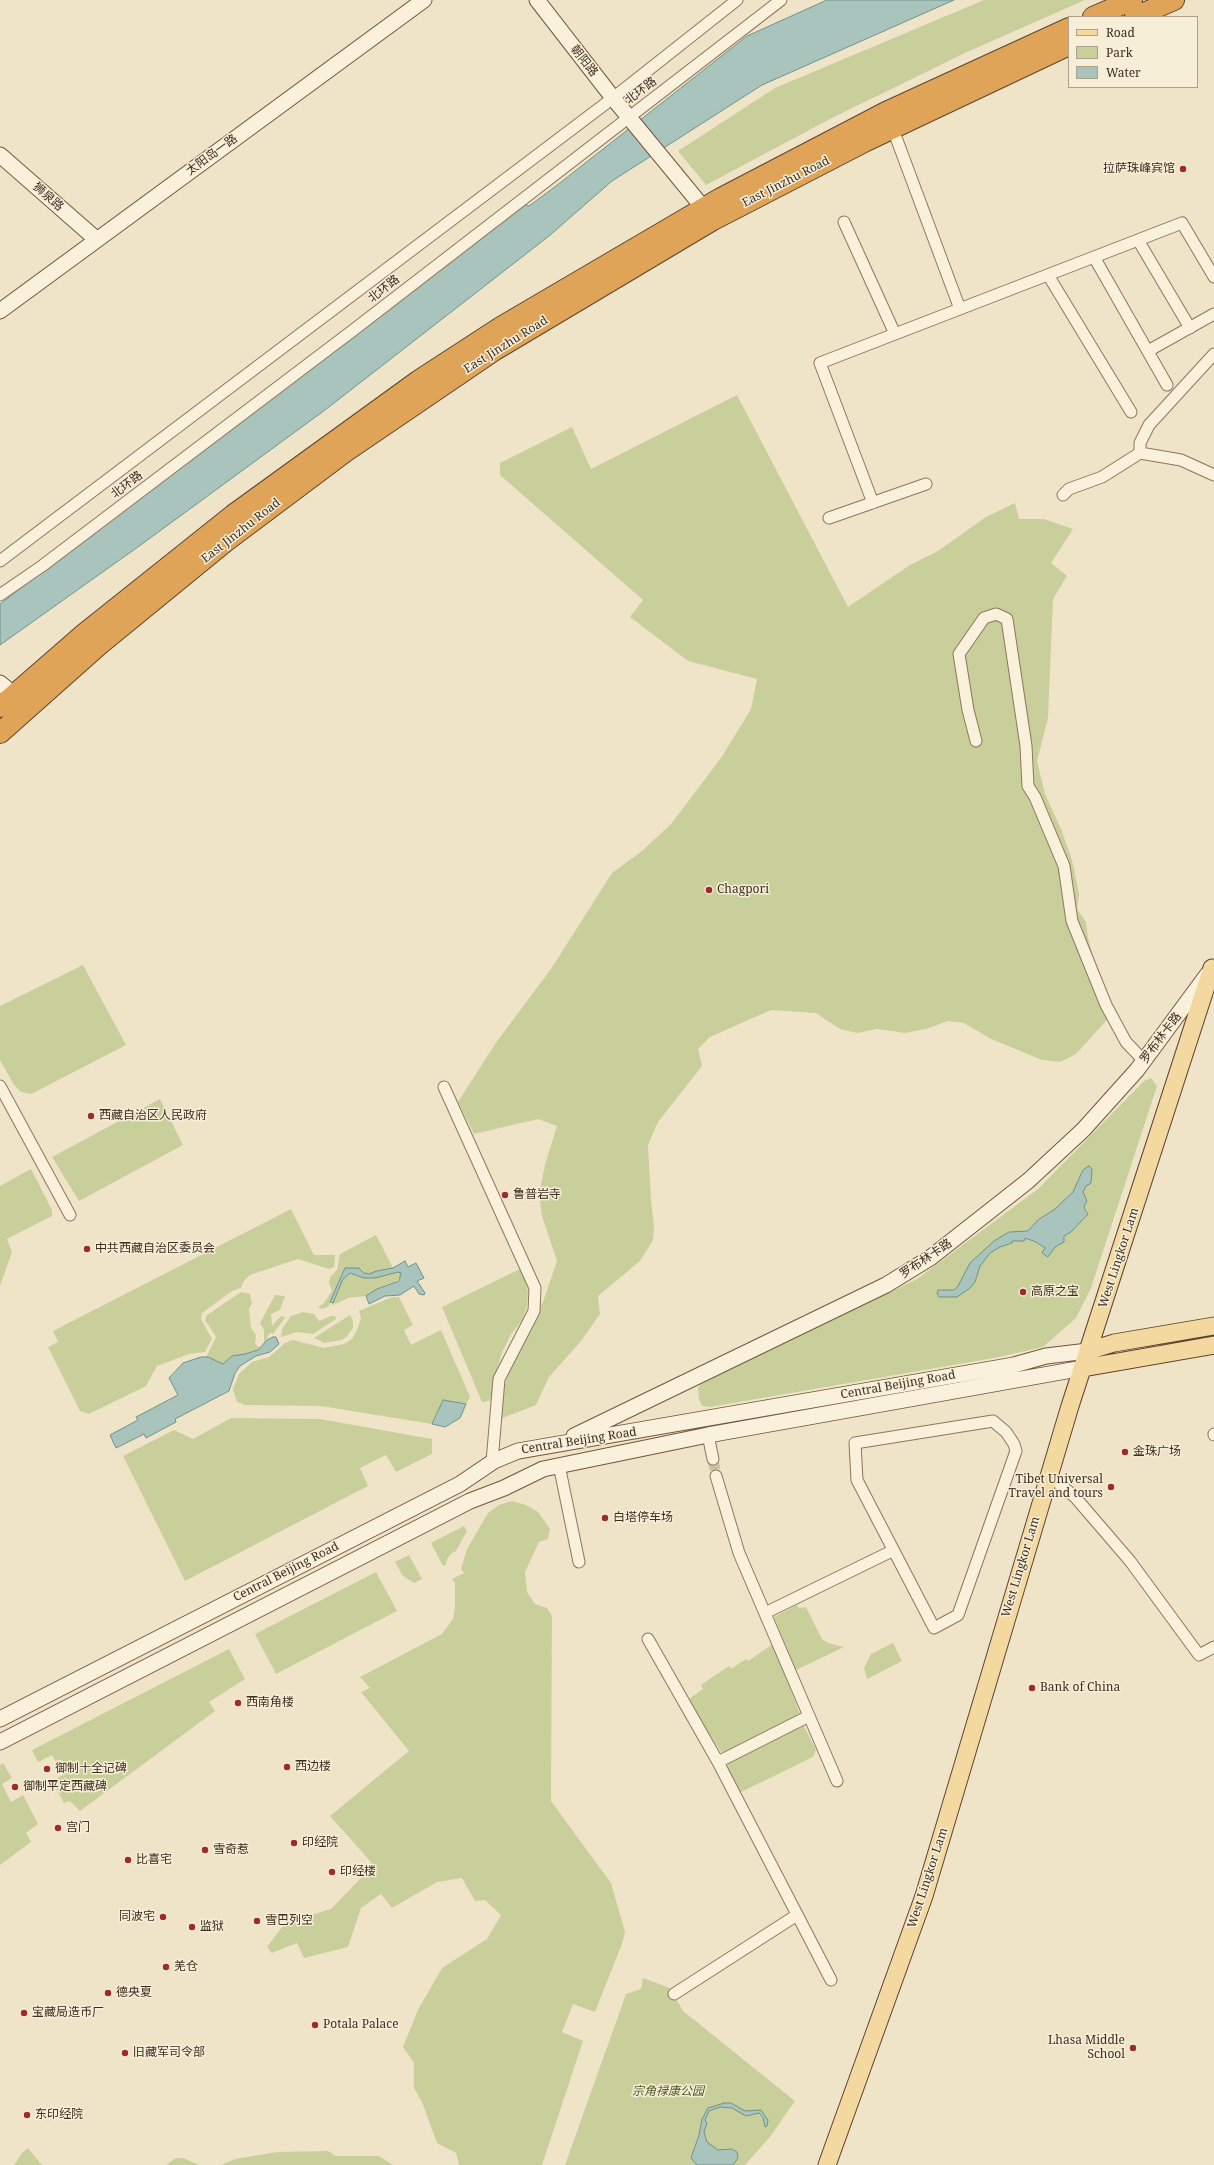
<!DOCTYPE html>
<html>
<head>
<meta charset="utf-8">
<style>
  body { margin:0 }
  #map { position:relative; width:1214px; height:2165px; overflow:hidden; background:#f0e4c8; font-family:"Noto Serif",serif }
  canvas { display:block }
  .legend { position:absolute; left:1068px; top:16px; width:130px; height:72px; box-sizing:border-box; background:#f7eed8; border:1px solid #ada18e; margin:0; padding:5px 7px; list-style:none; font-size:12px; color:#3d2e20 }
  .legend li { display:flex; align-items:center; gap:8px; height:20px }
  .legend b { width:20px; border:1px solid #ada18e }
</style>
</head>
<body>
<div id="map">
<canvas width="1214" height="2165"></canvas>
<ul class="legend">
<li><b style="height:5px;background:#f3d9a0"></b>Road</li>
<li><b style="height:11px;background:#c9cf9b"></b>Park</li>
<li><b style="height:11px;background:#a9c4bc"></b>Water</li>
</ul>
</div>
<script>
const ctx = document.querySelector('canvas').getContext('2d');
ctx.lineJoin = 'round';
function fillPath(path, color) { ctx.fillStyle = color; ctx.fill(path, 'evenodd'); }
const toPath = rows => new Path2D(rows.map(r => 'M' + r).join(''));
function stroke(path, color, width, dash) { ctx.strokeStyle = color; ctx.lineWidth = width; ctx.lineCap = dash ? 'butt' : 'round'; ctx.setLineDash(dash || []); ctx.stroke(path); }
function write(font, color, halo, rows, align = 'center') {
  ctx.font = font + ' "Noto Serif","Noto Sans SC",serif'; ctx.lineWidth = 3; ctx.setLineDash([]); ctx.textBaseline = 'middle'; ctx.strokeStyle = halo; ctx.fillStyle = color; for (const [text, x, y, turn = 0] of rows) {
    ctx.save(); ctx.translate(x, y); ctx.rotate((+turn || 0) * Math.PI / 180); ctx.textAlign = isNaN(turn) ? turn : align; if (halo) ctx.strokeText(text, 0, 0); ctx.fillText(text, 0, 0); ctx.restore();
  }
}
const green = toPath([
  [984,0,1085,0,967,52,832,118,706,185,678,151,775,88],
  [737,395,848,607,910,565,938,551,986,517,1015,503,1019,519,1044,519,1073,529,1051,563,1067,576,1053,599,1048,718,1037,761,1045,794,1061,829,1072,860,1079,894,1077,909,1086,922,1088,938,1102,988,1115,1011,1076,1054,1060,1062,1042,1060,991,1039,964,1023,948,1021,926,1029,905,1033,877,1029,857,1033,840,1029,816,1013,771,1010,710,1037,698,1049,702,1066,658,1122,648,1145,651,1199,654,1228,653,1240,640,1261,598,1296,600,1314,581,1341,549,1377,536,1405,500,1419,503,1390,511,1366,527,1331,543,1302,557,1261,542,1216,539,1195,545,1165,557,1126,538,1119,474,1134,458,1102,495,1044,551,969,612,873,642,851,671,824,721,758,751,709,757,679,688,661,630,617,643,600,500,475,500,463,572,427,591,469],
  [83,965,126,1045,37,1091,31,1094,21,1092,14,1085,0,1060,0,1006],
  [1151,1078,1157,1086,1091,1288,1076,1318,1043,1347,994,1358,710,1407,702,1406,699,1399,698,1388,701,1384,917,1279,1038,1189,1144,1081],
  [160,1099,183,1145,79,1201,52,1157],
  [31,1169,52,1210,52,1216,7,1239,12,1252,0,1286,0,1186],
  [291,1209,314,1255,335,1255,334,1267,329,1269,298,1259,250,1275,243,1282,241,1288,232,1291,202,1313,201,1319,212,1339,205,1352,189,1354,157,1366,146,1386,89,1414,80,1411,48,1347,58,1342,53,1331],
  [376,1235,393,1268,366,1275,361,1269,345,1268,329,1306,322,1309,318,1307,323,1304,332,1291,329,1283,330,1277,337,1270,340,1254],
  [522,1268,528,1292,527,1306,522,1320,510,1336,501,1355,490,1401,482,1402,442,1307],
  [398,1272,401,1273,402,1277,393,1283,385,1285,366,1296,348,1298,333,1305,332,1304,343,1279,346,1275,350,1273,364,1278,375,1278],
  [241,1292,250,1294,252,1304,249,1308,251,1328,256,1335,255,1344,260,1348,253,1353,232,1356,223,1364,206,1357,216,1337,205,1320,207,1315],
  [275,1295,285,1296,280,1310,271,1314,272,1326,280,1317,283,1316,285,1318,273,1334,270,1333,264,1343,264,1330,260,1323],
  [392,1297,399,1297,413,1325,404,1330,411,1345,441,1330,470,1397,466,1404,443,1400,432,1424,321,1406,245,1405,237,1402,233,1389,239,1374,252,1362,269,1357,285,1343,293,1340,324,1348,344,1344,352,1339,357,1330,361,1318,359,1311],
  [303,1312,314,1314,319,1321,331,1316,335,1316,336,1319,313,1334,297,1332,281,1337,282,1329,291,1316],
  [350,1315,353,1321,353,1328,347,1336,342,1340,324,1343,314,1338],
  [231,1418,320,1419,432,1439,432,1454,396,1472,386,1455,360,1468,368,1486,185,1581,123,1456,174,1430,193,1439],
  [512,1501,526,1505,538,1512,550,1529,548,1539,539,1542,525,1572,527,1592,535,1604,547,1608,552,1616,551,1801,611,1883,625,1932,622,1944,595,2012,573,2004,562,2032,583,2041,542,2165,459,2165,456,2153,437,2143,422,2102,414,2088,414,2063,403,2047,418,2010,442,1968,487,1939,501,1915,485,1900,475,1901,462,1878,437,1882,392,1908,381,1894,361,1908,348,1947,304,1958,297,1943,272,1953,267,1947,285,1923,331,1909,362,1877,371,1862,330,1816,409,1751,361,1692,370,1688,360,1677,442,1634,453,1619,455,1607,455,1583,452,1579,464,1573,461,1569,467,1549,488,1513,499,1505],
  [464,1526,467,1531,456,1551,452,1553,447,1559,446,1565,443,1566,431,1543],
  [409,1555,422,1579,414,1583,403,1576,395,1562],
  [376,1572,397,1611,276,1674,255,1634],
  [797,1605,799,1608,806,1607,822,1639,828,1643,844,1647,796,1670,774,1617],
  [893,1643,902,1661,867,1679,864,1668,871,1654],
  [773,1644,800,1714,726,1753,721,1752,679,1685,689,1699,703,1689,701,1685,729,1666,731,1669,746,1659,748,1661],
  [229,1649,245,1679,209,1702,215,1711,80,1811,70,1801,64,1803,52,1781,63,1775,52,1755,38,1762,32,1750],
  [801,1725,804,1726,816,1750,813,1757,739,1793,727,1770,728,1763],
  [3,1763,12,1778,2,1784,11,1802,23,1795,38,1824,26,1833,31,1842,0,1865,0,1765],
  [643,1978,670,1988,683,2011,795,2101,770,2137,745,2165,565,2165,626,1994,641,1989],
  [28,2148,42,2165,14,2165,22,2153],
  [328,2151,336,2156,379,2156,393,2165,221,2165,235,2159,278,2152],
  [176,2158,183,2158,199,2165,166,2165]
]);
const water = toPath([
  [827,0,954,0,762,85,612,181,549,236,325,410,142,544,0,645,0,604,524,204,529,206,556,186,747,36,827,0],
  [1089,1166,1092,1169,1091,1183,1086,1186,1083,1192,1087,1201,1084,1206,1085,1210,1088,1214,1071,1232,1064,1236,1064,1242,1055,1247,1048,1257,1042,1253,1045,1248,1036,1242,1025,1238,1024,1241,1012,1241,1012,1243,1000,1247,990,1253,980,1266,975,1282,970,1288,957,1297,939,1297,937,1293,938,1290,954,1290,958,1286,970,1263,994,1241,1009,1232,1028,1231,1038,1220,1055,1209,1073,1192,1083,1170,1089,1166],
  [405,1261,408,1267,416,1263,424,1278,417,1281,425,1293,424,1295,419,1294,414,1286,400,1295,385,1296,369,1304,366,1296,377,1289,399,1281,401,1273,398,1272,375,1278,364,1278,350,1273,343,1279,333,1303,330,1302,345,1268,359,1268,364,1273,369,1274,377,1271,393,1268,405,1261],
  [273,1337,276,1337,279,1344,270,1352,256,1356,240,1366,235,1373,229,1391,175,1419,176,1422,146,1438,144,1434,116,1448,110,1435,138,1420,136,1417,178,1395,169,1378,183,1363,201,1357,208,1357,223,1364,232,1356,245,1354,258,1350,267,1340,273,1337],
  [443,1400,466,1404,460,1418,445,1427,432,1424,443,1400],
  [724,2103,731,2103,745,2111,761,2110,768,2120,767,2126,765,2127,763,2117,759,2113,746,2116,732,2108,720,2107,709,2111,705,2120,707,2123,704,2132,707,2142,718,2150,732,2149,737,2152,738,2158,733,2165,697,2165,691,2158,699,2135,702,2119,708,2108,724,2103]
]);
const streetTunnel = toPath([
  [713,1459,716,1476]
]);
const street = toPath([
  [891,124,960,309],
  [844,222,895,334],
  [1138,240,1190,328],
  [1094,257,1167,385],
  [1048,275,1131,412],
  [1148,351,1214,314],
  [1140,453,1140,443,1149,425,1214,354],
  [1063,495,1069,489,1102,477,1140,453,1181,460,1214,475],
  [873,503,820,363,1182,223,1214,277],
  [829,518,926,484],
  [0,561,613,98,737,0],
  [0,595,42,566,356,328,781,0],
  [976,741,968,710,959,654,984,618,996,614,1007,619,1026,746,1028,786,1035,797,1064,866,1072,921,1106,1005,1126,1042,1144,1061],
  [0,1086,70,1215],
  [444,1087,535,1288,534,1311,499,1379,492,1462],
  [993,1421,1006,1432,1014,1444,1016,1451,958,1615,934,1628,857,1480,855,1443,993,1421],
  [1214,1434,1214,1435],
  [708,1435,713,1459],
  [559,1465,579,1562],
  [1049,1475,1075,1497,1130,1561,1199,1655,1214,1647],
  [716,1476,739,1553,837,1781],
  [765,1613,892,1551],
  [648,1639,718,1762,831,1980],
  [718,1762,809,1716],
  [674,1994,797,1915]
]);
const secondary = toPath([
  [537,0,613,98,710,216],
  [0,155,96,239],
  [0,311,424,0],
  [0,683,22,701],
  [574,1436,886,1285,930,1258,1028,1181,1083,1130,1137,1070,1207,975],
  [0,1719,460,1484,494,1461,518,1451,1014,1365,1046,1356,1088,1351],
  [0,1742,470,1501,504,1488,543,1469,708,1435,1083,1368]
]);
const primary = toPath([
  [1088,1351,1114,1343,1214,1326],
  [1083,1368,1214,1345],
  [827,2165,924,1896,1070,1406,1212,968]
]);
const highway = toPath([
  [1093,17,1132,0],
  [1135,17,1174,0],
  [0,707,85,633,233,515,418,381,501,327,721,198,886,112,1069,28],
  [0,733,99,645,225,542,345,452,495,350,713,220,866,141,1069,45]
]);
const markers = [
  [1183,169,4,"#9e2a2b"],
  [709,890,4,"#9e2a2b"],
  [91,1116,4,"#9e2a2b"],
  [505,1195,4,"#9e2a2b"],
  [87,1249,4,"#9e2a2b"],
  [1023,1292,4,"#9e2a2b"],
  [1125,1452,4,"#9e2a2b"],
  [1111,1487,4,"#9e2a2b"],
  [605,1518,4,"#9e2a2b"],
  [1032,1688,4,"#9e2a2b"],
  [238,1703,4,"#9e2a2b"],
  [287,1767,4,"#9e2a2b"],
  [47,1769,4,"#9e2a2b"],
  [15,1787,4,"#9e2a2b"],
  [58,1828,4,"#9e2a2b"],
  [294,1843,4,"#9e2a2b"],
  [205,1850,4,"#9e2a2b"],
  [128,1860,4,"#9e2a2b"],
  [332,1872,4,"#9e2a2b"],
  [163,1917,4,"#9e2a2b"],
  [257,1921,4,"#9e2a2b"],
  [192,1927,4,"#9e2a2b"],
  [166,1967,4,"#9e2a2b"],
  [108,1993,4,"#9e2a2b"],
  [24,2013,4,"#9e2a2b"],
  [315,2025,4,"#9e2a2b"],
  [1133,2048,4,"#9e2a2b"],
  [125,2053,4,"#9e2a2b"],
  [27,2115,4,"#9e2a2b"]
];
const streetNames = [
  ["朝阳路",584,61,52],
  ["北环路",641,91,-37],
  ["太阳岛一路",212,155,-36],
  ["East Jinzhu Road",786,182,-27],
  ["狮泉路",48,197,41],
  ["北环路",384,289,-38],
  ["East Jinzhu Road",506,345,-32],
  ["北环路",127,485,-37],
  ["East Jinzhu Road",241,531,-38],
  ["罗布林卡路",1161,1038,-53],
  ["West Lingkor Lam",1119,1258,-72],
  ["罗布林卡路",926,1259,-34],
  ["Central Beijing Road",898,1385,-10],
  ["Central Beijing Road",579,1441,-9],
  ["West Lingkor Lam",1021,1567,-73],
  ["Central Beijing Road",286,1572,-27],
  ["West Lingkor Lam",928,1878,-72]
];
const poiNames = [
  ["拉萨珠峰宾馆",1175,169,"right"],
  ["Chagpori",717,890],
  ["西藏自治区人民政府",99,1116],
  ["鲁普岩寺",513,1195],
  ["中共西藏自治区委员会",95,1249],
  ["高原之宝",1031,1292],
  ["金珠广场",1133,1452],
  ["Tibet Universal",1103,1480,"right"],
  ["Travel and tours",1103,1494,"right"],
  ["白塔停车场",613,1518],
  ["Bank of China",1040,1688],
  ["西南角楼",246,1703],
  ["西边楼",295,1767],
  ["御制十全记碑",55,1769],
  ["御制平定西藏碑",23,1787],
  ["宫门",66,1828],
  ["印经院",302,1843],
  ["雪奇惹",213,1850],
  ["比喜宅",136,1860],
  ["印经楼",340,1872],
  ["同波宅",155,1917,"right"],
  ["雪巴列空",265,1921],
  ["监狱",200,1927],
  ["羌仓",174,1967],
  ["德央夏",116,1993],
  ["宝藏局造币厂",32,2013],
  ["Potala Palace",323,2025],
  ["Lhasa Middle",1125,2041,"right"],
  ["School",1125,2055,"right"],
  ["旧藏军司令部",133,2053],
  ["东印经院",35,2115]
];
const parkNames = [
  ["宗角禄康公园",668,2092]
];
fillPath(green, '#c9cf9b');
fillPath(water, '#a9c4bc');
stroke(water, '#6f938a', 1);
stroke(streetTunnel, '#ccc0a6', 11, [11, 5.5]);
stroke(street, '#8d765c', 13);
stroke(secondary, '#6f573f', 17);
stroke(primary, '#5b4430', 19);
stroke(highway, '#5b4430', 22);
stroke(street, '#faf1dc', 11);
stroke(secondary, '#faf1dc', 15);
stroke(primary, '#f3d9a0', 17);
stroke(highway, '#e0a458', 20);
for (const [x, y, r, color] of markers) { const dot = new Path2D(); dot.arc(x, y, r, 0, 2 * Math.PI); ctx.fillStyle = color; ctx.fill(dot); stroke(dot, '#f7eed8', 1.5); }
write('12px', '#3d2e20', '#f7eed8', streetNames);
write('12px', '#3d2e20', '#f7eed8', poiNames, 'left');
write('italic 12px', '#4d5a26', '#f7eed8', parkNames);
</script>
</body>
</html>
